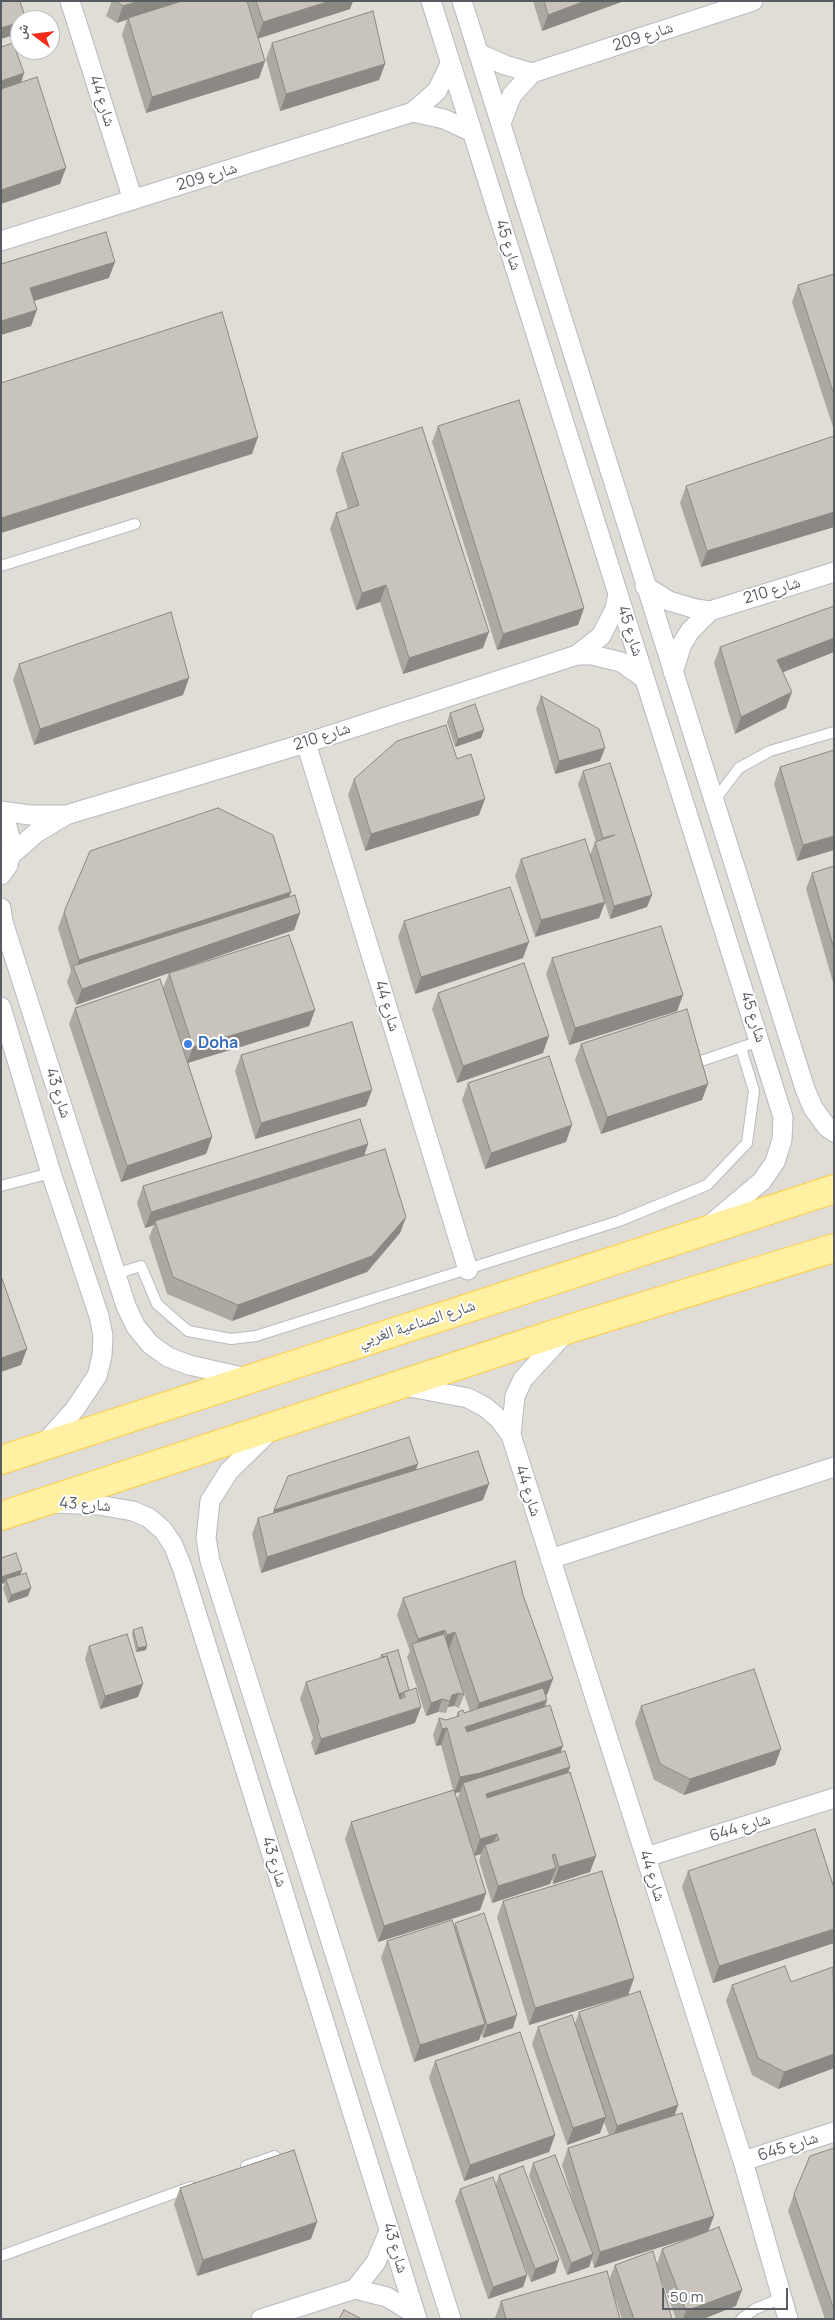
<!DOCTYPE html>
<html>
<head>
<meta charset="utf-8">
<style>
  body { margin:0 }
  #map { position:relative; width:835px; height:2320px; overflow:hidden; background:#edeadf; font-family:Manrope,"Noto Naskh Arabic",sans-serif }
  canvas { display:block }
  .frame { position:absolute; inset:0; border:2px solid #585c62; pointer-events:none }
  .north { position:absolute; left:10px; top:10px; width:50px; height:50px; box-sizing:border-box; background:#fff; border:1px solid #bcbec0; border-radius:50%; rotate:285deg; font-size:14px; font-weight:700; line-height:20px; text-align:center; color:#585c62 }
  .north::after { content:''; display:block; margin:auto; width:18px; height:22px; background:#f82c1a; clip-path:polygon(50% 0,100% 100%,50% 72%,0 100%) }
  .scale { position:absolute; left:662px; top:2288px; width:126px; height:22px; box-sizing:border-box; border:2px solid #585c62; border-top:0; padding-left:6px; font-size:15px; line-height:18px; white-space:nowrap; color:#585c62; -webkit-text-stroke:4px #fff; paint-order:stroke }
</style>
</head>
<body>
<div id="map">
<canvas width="835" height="2320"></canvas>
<div class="frame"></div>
<div class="north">ش</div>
<div class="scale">50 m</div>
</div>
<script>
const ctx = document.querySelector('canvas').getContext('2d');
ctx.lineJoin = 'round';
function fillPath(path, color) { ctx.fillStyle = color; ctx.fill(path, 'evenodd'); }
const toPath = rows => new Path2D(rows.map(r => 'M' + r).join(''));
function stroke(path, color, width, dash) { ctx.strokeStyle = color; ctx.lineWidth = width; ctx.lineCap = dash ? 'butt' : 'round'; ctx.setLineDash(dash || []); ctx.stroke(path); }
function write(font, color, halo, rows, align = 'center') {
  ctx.font = font + ' Manrope,"Noto Naskh Arabic",sans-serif'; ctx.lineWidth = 4; ctx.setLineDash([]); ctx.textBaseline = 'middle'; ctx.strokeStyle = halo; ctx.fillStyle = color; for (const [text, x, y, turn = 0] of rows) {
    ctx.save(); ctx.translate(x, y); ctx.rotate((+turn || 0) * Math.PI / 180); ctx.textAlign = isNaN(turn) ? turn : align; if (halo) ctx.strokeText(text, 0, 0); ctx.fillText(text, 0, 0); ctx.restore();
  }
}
const industrial = toPath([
  [1,1,834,1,834,2319,1,2319],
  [20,20,50,20,50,50,20,50]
]);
const service = toPath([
  [1,566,135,524],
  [714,801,739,768,770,751,834,732],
  [704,1060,760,1041],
  [1,1186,51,1173],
  [115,1274,141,1266,157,1304,188,1331,231,1339,256,1336,619,1221,707,1185,747,1143,754,1091,741,1048],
  [246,2166,275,2156],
  [1,2256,191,2187],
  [741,2319,755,2309,782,2298]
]);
const minor = toPath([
  [70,1,133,200],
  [431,1,783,1117,782,1140,775,1162,762,1181,711,1224],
  [462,1,805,1089,813,1108,827,1127,834,1132],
  [478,53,505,65,532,73],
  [413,112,444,119,472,132],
  [501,123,512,95,532,73,753,1],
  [1,241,413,112,437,91,450,64],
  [645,586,669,601,696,609,710,611],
  [577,655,601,636,615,609,618,594],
  [673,672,682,644,690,631,710,611,834,572],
  [306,743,468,1270],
  [1,811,30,815,64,815],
  [1,816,7,826,12,846,8,865,1,875],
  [11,855,36,833,66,815,306,743,577,655,592,655,621,662,645,679],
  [1,908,3,922,126,1306,136,1327,150,1344,168,1357,189,1365,247,1378],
  [1,1007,51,1173,99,1316,103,1336,102,1356,97,1376,75,1409,44,1444],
  [404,1386,468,1398,485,1407,499,1419,511,1435,743,2161,788,2319],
  [270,1431,229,1471,210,1501,206,1538,210,1561,451,2319],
  [511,1435,515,1396,523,1379,567,1331],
  [55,1503,98,1505,133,1511,149,1518,163,1530,173,1545,182,1567,417,2319],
  [550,1559,834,1467],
  [646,1857,834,1798],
  [743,2161,834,2132],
  [355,2289,376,2262,389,2231],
  [261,2319,355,2289,387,2297,415,2314]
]);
const primary = toPath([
  [1,1460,834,1189],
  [1,1516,569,1329,834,1248]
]);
const wall = toPath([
  [111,1,353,1,350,9,258,38,265,61,259,78,146,113,122,35,127,19,117,23,106,16,111,3],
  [533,1,624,1,542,31],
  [272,43,385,64,379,80,280,111,266,59],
  [834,274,834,430,792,302,798,285],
  [438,426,584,608,578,625,497,650,432,442],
  [834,436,834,527,701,567,680,503,686,486],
  [342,453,483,648,403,674,380,602,356,610,330,529,336,513,348,509,336,470],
  [720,647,834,652,783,672,786,708,735,734,714,663],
  [19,664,183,695,34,745,13,680],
  [541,696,600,761,555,774,536,709],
  [450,713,481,738,455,747,447,722],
  [457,759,479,815,365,851,348,795,354,779],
  [780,767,834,850,797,861,774,784],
  [583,771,647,907,610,919,605,903,599,918,535,937,515,876,521,859,590,855,595,842,596,842,578,784],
  [834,866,834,986,806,889,812,873],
  [291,892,289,897,300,913,294,930,76,1005,67,982,71,971,58,928,64,912],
  [404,921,523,958,415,994,398,937],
  [552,958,683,995,677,1011,569,1045,546,974],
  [169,973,315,1010,309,1026,188,1063,212,1137,206,1154,121,1182,69,1024,75,1008,163,988],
  [438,993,543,1053,457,1083,432,1009],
  [581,1044,702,1100,601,1134,575,1060],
  [241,1055,372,1090,366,1106,255,1139,235,1071],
  [468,1083,566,1142,485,1169,462,1100],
  [368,1144,364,1156,406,1217,400,1233,367,1272,232,1321,167,1294,149,1237,154,1225,145,1228,137,1203,143,1186],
  [418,1464,415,1470,483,1500,261,1573,252,1534,258,1518],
  [1,1558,22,1570,20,1575,28,1596,8,1603,3,1588,5,1583],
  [515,1561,547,1695,546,1695,547,1700,545,1707,561,1752,570,1767,568,1772,590,1872,553,1884,552,1879,550,1884,492,1903,479,1861,481,1854,475,1856,486,1893,480,1910,378,1942,345,1839,351,1822,453,1790,441,1745,436,1746,433,1735,439,1718,446,1720,456,1717,458,1712,464,1713,470,1711,449,1649,464,1695,459,1708,454,1706,448,1707,446,1713,438,1712,426,1716,407,1657,410,1651,397,1615,403,1598],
  [460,1792,457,1799,455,1793],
  [133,1630,146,1650,136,1652,132,1634],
  [89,1646,138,1697,100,1709,85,1659],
  [398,1650,415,1723,315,1755,311,1743,313,1738,300,1699,306,1682,380,1659,381,1655],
  [641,1706,775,1765,684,1795,654,1780,635,1723],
  [688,1871,834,1888,834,1943,713,1983,682,1887],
  [503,1901,634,1978,628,1995,529,2025,497,1917],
  [455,1923,513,2028,483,2038,481,2033,479,2040,414,2062,381,1958,387,1941,454,1926],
  [834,1968,834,2068,778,2089,752,2075,726,2001,732,1985,791,1982],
  [579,2012,678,2105,675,2115,708,2231,736,2306,703,2319,676,2319,660,2276,672,2319,622,2319,613,2292,620,2319,496,2319,495,2318,501,2301,609,2280,615,2265,657,2264,662,2249,699,2235,594,2268,592,2259,589,2267,567,2275,529,2176,533,2163,576,2210,562,2165,568,2148,609,2135,604,2122,600,2133,567,2145,532,2044,538,2027,575,2024],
  [435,2061,555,2135,549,2152,464,2181,429,2078],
  [834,2148,834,2319,825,2319,788,2211,794,2194],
  [499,2175,555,2273,531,2282,520,2255,527,2275,523,2287,488,2299,455,2201,460,2189,496,2184],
  [180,2188,311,2239,197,2276,174,2204]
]);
const shadedWall = toPath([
  [139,1,182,1,117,23,123,6],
  [330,1,353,1,350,9,257,39,263,22],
  [585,1,624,1,542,31,548,15],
  [20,22,20,33,1,39,1,28],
  [265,61,259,78,146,113,152,97],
  [385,64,379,80,280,111,286,94],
  [24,73,20,86,1,92,1,81],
  [66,168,60,184,1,204,1,190],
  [115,262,109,278,24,304,30,288],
  [37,310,31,326,1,335,1,321],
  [258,437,252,454,1,533,1,518],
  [834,512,834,527,701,567,707,551],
  [386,585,380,602,356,610,362,593],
  [584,608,578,625,497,650,503,634],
  [489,632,483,648,403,674,409,658],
  [834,638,834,652,771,677,777,660],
  [189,678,183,695,34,745,40,729],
  [792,692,786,708,735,734,741,717],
  [484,730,481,738,455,747,458,739],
  [605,748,600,761,555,774,559,761],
  [485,799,479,815,365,851,371,834],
  [834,836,834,850,797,861,803,845],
  [291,892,285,908,75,971,79,960],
  [652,895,647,907,610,919,614,906],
  [605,902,599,918,535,937,541,920],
  [300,913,294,930,76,1005,82,989],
  [529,942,523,958,415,994,421,977],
  [683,995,677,1011,569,1045,575,1028],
  [315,1010,309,1026,187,1063,193,1047],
  [549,1036,543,1053,457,1083,463,1066],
  [708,1084,702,1100,601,1134,607,1117],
  [372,1090,366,1106,255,1139,261,1123],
  [572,1125,566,1142,485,1169,491,1153],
  [212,1137,206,1154,121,1182,127,1166],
  [368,1144,362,1161,155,1221,154,1225,145,1228,151,1212],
  [406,1217,400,1233,367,1272,232,1321,238,1305],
  [27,1349,21,1365,1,1372,1,1358],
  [418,1464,412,1480,268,1526,274,1510],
  [489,1484,483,1500,261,1573,267,1557],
  [22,1570,19,1578,6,1579,5,1583,1,1584,1,1577],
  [31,1588,28,1596,8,1603,11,1595],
  [445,1630,439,1646,414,1650,418,1639],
  [455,1632,449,1649,441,1651,447,1635],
  [147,1646,146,1650,136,1652,138,1648],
  [553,1679,547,1695,473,1719,479,1703],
  [143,1684,138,1697,100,1709,105,1696],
  [403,1693,400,1702,397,1695],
  [459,1693,454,1706,448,1707,452,1695],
  [442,1699,438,1712,426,1716,431,1703],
  [547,1700,541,1717,459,1743,465,1727],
  [421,1707,415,1723,315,1755,321,1739],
  [447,1728,441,1745,436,1746,442,1729],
  [563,1746,557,1763,463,1783,460,1792,454,1793,460,1777],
  [781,1749,775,1765,684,1795,690,1779],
  [570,1767,564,1784,480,1811,486,1794],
  [497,1834,491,1850,485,1845,481,1854,474,1856,480,1839],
  [596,1856,590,1872,553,1884,559,1867],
  [556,1868,550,1884,492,1903,498,1886],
  [486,1893,480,1910,378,1942,384,1926],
  [834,1929,834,1943,713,1983,719,1966],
  [634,1978,628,1995,529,2025,535,2008],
  [517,2015,513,2028,483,2038,487,2025],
  [485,2024,479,2040,414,2062,420,2045],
  [834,2054,834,2068,778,2089,784,2072],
  [678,2105,672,2121,611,2142,617,2126],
  [606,2117,600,2133,567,2145,573,2128],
  [555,2135,549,2152,464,2181,470,2165],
  [714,2216,708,2232,594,2268,600,2252],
  [317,2222,311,2239,197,2276,203,2260],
  [593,2254,589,2267,567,2275,571,2263],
  [559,2260,555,2273,531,2282,535,2269],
  [527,2275,523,2287,488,2299,493,2287],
  [742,2290,736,2306,703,2319,683,2319,686,2311]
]);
const building = toPath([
  [1,1,20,1,26,20,20,20,20,22,1,28,1,1],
  [115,1,139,1,123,6,115,1],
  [182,1,247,1,265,61,152,97,128,18,182,1],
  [256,1,330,1,263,22,256,1],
  [544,1,585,1,548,15,544,1],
  [373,11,385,64,286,94,272,43,373,11],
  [13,43,24,73,1,81,1,47,13,43],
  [37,77,66,168,1,190,1,89,37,77],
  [106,232,115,262,30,288,37,310,1,321,1,264,106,232],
  [834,274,834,395,798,285,834,274],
  [222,312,258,437,1,518,1,383,222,312],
  [519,400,584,608,503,634,438,426,519,400],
  [422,427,489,632,409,658,386,585,362,593,336,513,359,505,342,453,422,427],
  [834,436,834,512,707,551,686,486,834,436],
  [834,606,834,638,777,660,792,692,741,717,720,647,834,606],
  [171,612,189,678,40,729,19,664,171,612],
  [541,696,599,729,605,748,559,761,541,696],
  [475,704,484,730,458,739,450,713,475,704],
  [446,725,457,759,471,754,485,799,371,834,354,779,397,741,446,725],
  [834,750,834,836,803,845,780,767,834,750],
  [610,763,652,895,614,906,595,842,615,835,603,838,583,771,610,763],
  [218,808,273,835,291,892,79,960,64,912,90,851,218,808],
  [585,839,605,902,541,920,521,859,585,839],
  [834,866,834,949,812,873,834,866],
  [510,887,529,942,421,977,404,921,510,887],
  [295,895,300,913,82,989,73,966,295,895],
  [661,926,683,995,575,1028,552,958,661,926],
  [289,935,315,1010,193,1047,169,973,289,935],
  [524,963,549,1036,463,1066,438,993,524,963],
  [160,979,212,1137,127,1166,75,1008,160,979],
  [687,1009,708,1084,607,1117,581,1044,687,1009],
  [352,1022,372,1090,261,1123,241,1055,352,1022],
  [549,1056,572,1125,491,1153,468,1083,549,1056],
  [360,1119,368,1144,151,1212,143,1186,360,1119],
  [385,1149,406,1217,372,1256,238,1305,173,1277,155,1221,385,1149],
  [1,1276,27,1349,1,1358,1,1276],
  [409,1437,418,1464,274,1510,288,1476,409,1437],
  [478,1451,489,1484,267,1557,258,1518,478,1451],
  [16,1553,22,1570,1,1577,1,1558,16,1553],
  [515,1561,523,1595,553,1679,479,1703,455,1632,447,1635,445,1630,418,1639,403,1598,515,1561],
  [26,1573,31,1588,11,1595,6,1579,26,1573],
  [142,1627,147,1646,138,1648,133,1630,142,1627],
  [127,1634,143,1684,105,1696,89,1646,127,1634],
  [444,1634,464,1695,459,1693,452,1695,450,1701,442,1699,431,1703,412,1644,444,1634],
  [398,1650,409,1690,399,1694,387,1656,384,1657,381,1655,398,1650],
  [387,1656,400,1699,405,1697,404,1692,416,1688,421,1707,321,1739,317,1727,319,1721,306,1682,387,1656],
  [754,1669,781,1749,690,1779,660,1764,641,1706,754,1669],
  [543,1688,547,1700,465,1727,467,1732,550,1705,563,1746,480,1773,460,1777,447,1728,442,1729,439,1718,446,1720,459,1716,458,1712,463,1710,464,1713,543,1688],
  [565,1751,570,1767,486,1794,487,1798,570,1772,596,1856,559,1867,555,1854,552,1855,556,1868,498,1886,485,1845,499,1840,497,1834,480,1839,463,1783,565,1751],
  [454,1790,486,1893,384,1926,351,1822,454,1790],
  [815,1829,834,1888,834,1929,719,1966,688,1871,815,1829],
  [602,1871,634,1978,535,2008,503,1901,602,1871],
  [484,1913,517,2015,487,2025,455,1923,484,1913],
  [452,1920,485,2024,420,2045,387,1941,452,1920],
  [785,1966,791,1982,833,1967,834,2054,784,2072,758,2058,732,1985,785,1966],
  [640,1991,678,2105,617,2126,579,2012,640,1991],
  [572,2015,606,2117,573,2128,538,2027,572,2015],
  [520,2032,555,2135,470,2165,435,2061,520,2032],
  [682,2113,714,2216,600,2252,568,2148,682,2113],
  [834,2148,834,2310,794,2194,810,2156,834,2148],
  [294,2150,317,2222,203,2260,180,2188,294,2150],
  [555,2155,593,2254,571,2263,533,2163,555,2155],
  [523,2166,559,2260,535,2269,499,2175,523,2166],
  [493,2177,527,2275,493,2287,460,2189,493,2177],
  [719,2227,742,2290,686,2311,662,2249,719,2227],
  [653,2251,672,2319,634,2319,615,2265,653,2251],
  [607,2271,620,2319,506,2319,501,2301,607,2271],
  [344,2310,362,2319,339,2319,344,2310]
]);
const markers = [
  [188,1044,5,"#3f7fe0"]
];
const streetNames = [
  ["شارع 209",643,37,-18],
  ["شارع 44",102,101,72],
  ["شارع 209",207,177,-17],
  ["شارع 45",508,245,72],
  ["شارع 210",772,591,-17],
  ["شارع 45",630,631,72],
  ["شارع 210",322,737,-18],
  ["شارع 44",387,1006,73],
  ["شارع 45",753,1017,72],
  ["شارع 43",58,1093,72],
  ["شارع الصناعية الغربي",417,1324,-18],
  ["شارع 44",528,1491,72],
  ["شارع 43",85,1505,4],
  ["شارع 644",740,1828,-17],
  ["شارع 43",274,1862,73],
  ["شارع 44",652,1876,72],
  ["شارع 645",788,2147,-18],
  ["شارع 43",395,2248,73]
];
const shopNames = [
  ["Doha",198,1044]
];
fillPath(industrial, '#e0ddd7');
stroke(service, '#b7bac0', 12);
stroke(minor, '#b7bac0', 21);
stroke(primary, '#fecc47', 30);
stroke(service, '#fff', 10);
stroke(minor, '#fff', 19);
stroke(primary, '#fff0a2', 28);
fillPath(wall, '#aca9a2');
fillPath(shadedWall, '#8c8984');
fillPath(building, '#c8c4bc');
stroke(building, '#8c8984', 1);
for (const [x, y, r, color] of markers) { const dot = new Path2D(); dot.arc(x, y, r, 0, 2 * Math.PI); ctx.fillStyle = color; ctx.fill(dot); stroke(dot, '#fff', 2); }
write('16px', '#585c62', '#fff', streetNames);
write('bold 16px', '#366cbe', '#fff', shopNames, 'left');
</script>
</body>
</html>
